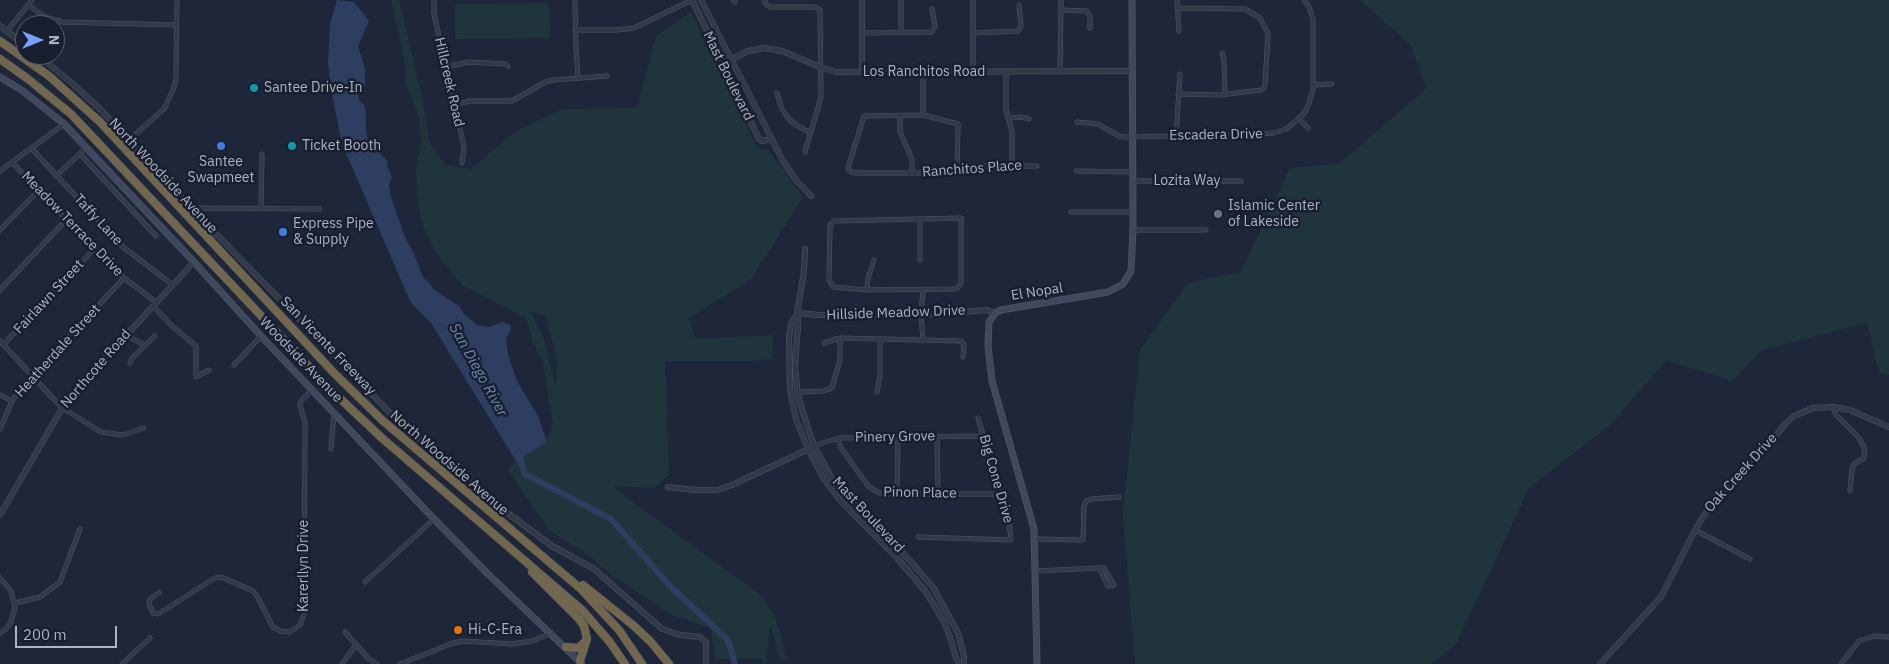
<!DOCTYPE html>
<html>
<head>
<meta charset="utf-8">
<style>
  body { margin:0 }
  #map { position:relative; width:1889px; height:664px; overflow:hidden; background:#1e273a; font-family:"IBM Plex Sans",sans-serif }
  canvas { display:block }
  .north { position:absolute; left:15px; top:15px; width:50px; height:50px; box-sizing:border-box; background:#181f2e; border:1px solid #535b6b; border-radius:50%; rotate:90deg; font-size:14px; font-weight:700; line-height:20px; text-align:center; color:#acb4c7 }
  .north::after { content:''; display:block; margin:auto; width:18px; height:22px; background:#79a0ff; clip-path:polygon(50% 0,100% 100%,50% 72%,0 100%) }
  .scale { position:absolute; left:15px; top:626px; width:102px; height:22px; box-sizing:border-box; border:2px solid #acb4c7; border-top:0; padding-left:6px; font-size:15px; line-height:18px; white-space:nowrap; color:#acb4c7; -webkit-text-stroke:4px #181f2e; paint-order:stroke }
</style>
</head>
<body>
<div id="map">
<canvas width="1889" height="664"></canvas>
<div class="north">N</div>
<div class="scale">200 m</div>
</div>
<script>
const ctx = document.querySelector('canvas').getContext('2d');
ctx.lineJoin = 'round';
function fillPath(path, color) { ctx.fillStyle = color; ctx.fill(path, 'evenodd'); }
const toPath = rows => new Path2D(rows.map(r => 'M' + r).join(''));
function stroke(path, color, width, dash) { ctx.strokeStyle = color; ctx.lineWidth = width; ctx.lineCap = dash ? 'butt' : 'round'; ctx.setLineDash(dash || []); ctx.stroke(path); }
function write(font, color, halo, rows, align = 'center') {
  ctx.font = font + ' "IBM Plex Sans",sans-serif'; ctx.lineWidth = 5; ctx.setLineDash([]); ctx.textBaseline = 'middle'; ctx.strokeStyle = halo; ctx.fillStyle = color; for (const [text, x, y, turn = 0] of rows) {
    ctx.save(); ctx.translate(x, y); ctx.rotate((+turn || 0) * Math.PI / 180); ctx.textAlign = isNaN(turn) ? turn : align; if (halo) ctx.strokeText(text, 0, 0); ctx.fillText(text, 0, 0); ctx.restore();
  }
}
const green = toPath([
  [391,0,399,0,424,106,429,142,445,165,471,169,516,131,563,109,637,108,656,36,691,12,757,147,768,150,803,197,751,279,689,318,695,339,773,335,772,359,749,361,665,361,669,475,655,488,614,486,618,491,763,597,775,617,787,659,782,661,778,656,771,625,770,626,766,664,762,664,762,658,715,659,711,628,672,615,613,576,583,551,550,531,508,470,516,461,546,442,553,423,543,362,533,342,526,318,463,286,435,251,423,226,417,194,416,168,421,142,419,117,406,84,406,66],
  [530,311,546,316,557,361,556,389,543,336],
  [1360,0,1889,0,1889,375,1879,373,1867,323,1762,350,1732,381,1666,360,1611,424,1529,488,1456,644,1431,664,1135,664,1123,512,1140,350,1188,283,1241,272,1290,168,1339,164,1427,88,1410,44],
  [549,3,550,38,455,39,455,4]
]);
const water = toPath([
  [337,0,354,2,369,21,358,46,365,69,365,85,358,91,359,100,364,105,366,113,366,130,368,141,388,162,387,166,392,177,389,184,390,194,405,237,414,254,423,277,432,286,433,289,459,306,463,313,477,325,489,327,503,322,511,325,510,332,506,338,508,355,517,381,538,416,547,442,516,461,431,323,411,303,342,144,331,89,328,63,330,24]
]);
const river = toPath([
  [518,452,525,474,611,519,670,586,728,640,735,664]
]);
const minor = toPath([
  [434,0,434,14,464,147,462,163],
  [575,0,576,48,578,78],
  [733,0,735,2],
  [765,0,765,3,770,7,815,7,820,10,821,97,805,152],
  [973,0,973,72],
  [1177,0,1179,31],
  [28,5,45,17,62,22,177,25],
  [1177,8,1245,9,1260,18,1268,34,1265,84,1264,88,1261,90,1220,95,1178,94],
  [1061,10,1087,11,1090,16,1090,28],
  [575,30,617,30,634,28,692,0],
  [7,31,32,0],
  [901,32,901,0],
  [862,33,932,32,935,26,932,9],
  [973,33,1018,31,1021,26,1019,5],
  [1222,53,1224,60,1225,94],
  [445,67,469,62,505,64,508,66],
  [923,72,923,115],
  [1006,72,1006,110,1012,132,1012,165],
  [1060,72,1061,0],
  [1313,85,1332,84],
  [777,93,781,107,788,118,796,125,811,133],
  [454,105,469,101,512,101,545,82,554,80,607,76],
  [900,116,900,132,912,159,912,173],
  [1010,118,1021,117,1029,119],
  [1299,119,1308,128],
  [1077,122,1098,124,1119,136,1125,137,1260,134,1274,133,1286,129,1295,122,1305,112,1309,103,1313,89,1313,19,1309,7,1304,0],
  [1176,136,1180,74],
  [130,139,164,109,173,90,176,79,177,0],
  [31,148,123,247,173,285],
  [80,154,156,236],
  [12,162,94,249,124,278,156,302],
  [0,171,64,124],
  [1076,171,1133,172],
  [957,173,958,124,923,115,864,116,848,168,849,171,856,173,957,173,961,172,973,167,980,166,1037,166],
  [56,176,85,149],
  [1133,181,1241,181],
  [191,208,320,209],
  [261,208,262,154],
  [1071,212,1133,212],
  [961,218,961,284,956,289,867,290,833,287,829,280,830,225,834,221,961,218],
  [920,219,920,260],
  [0,230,39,190],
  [1133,230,1206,230],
  [0,290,66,220],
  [867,290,868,278,874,260],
  [923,290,921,315,923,340],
  [153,306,172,326,196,346,196,377,209,370],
  [125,335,145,345],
  [0,341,61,407,101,432,123,435,144,428],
  [824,343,840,338,961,341,964,345,963,357],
  [3,345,94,249],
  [130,363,132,358,155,336],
  [234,365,261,336],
  [797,392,824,391,832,388,840,359,840,338],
  [877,392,880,375,880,339],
  [0,395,12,401],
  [1833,407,1836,415,1860,439,1865,450,1864,458,1854,464,1852,469,1850,491],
  [0,429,12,401,24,385,124,278],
  [937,437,938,494],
  [838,438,841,448,869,487,879,493,887,494,1000,494],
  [814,446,838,438,984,436],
  [331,449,334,412],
  [897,494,898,437],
  [1695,530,1750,559],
  [918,537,1011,540,1009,521,978,418],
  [1035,539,1083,540,1084,506,1086,501,1091,499,1119,497],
  [1036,571,1099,568,1104,568,1114,585,1108,586,1099,568],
  [0,578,11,591,15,607,11,622,6,629,0,633],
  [365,582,434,519],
  [159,593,150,599,149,604,153,613,158,614,215,578,221,577,253,591,257,596,273,627,280,631,290,632,300,625,304,614,305,423,300,405,301,401,312,390],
  [15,603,40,597,60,582,80,529],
  [345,632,368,658,377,664],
  [122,664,150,638],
  [342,664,356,645],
  [400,664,453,643,463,641,512,644,532,641,552,633],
  [1841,664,1859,641,1874,636,1889,637]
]);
const tertiary = toPath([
  [692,0,759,139,762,141,772,139],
  [701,0,783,161,796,180,811,196],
  [862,0,862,72],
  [0,26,25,45],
  [38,55,73,84,101,110,191,208,398,421,494,503,552,546,594,569,662,629,680,635,700,637,706,642,706,664],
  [722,64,748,51,765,48,782,51,820,67,836,72,1133,71],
  [805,249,804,272,797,313,798,326,795,365,797,389,800,403,814,446,830,475,844,494,902,552,933,587,958,633,964,656,964,664],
  [797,313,818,315,921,315,987,310,995,313],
  [797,314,791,324,789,339,790,390,796,419,808,449,824,479,840,500,898,559,926,592,944,622,950,637,956,658,960,664],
  [668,487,695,490,717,490,732,485,811,448],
  [0,515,68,398,194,262],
  [1600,664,1661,597,1695,530,1714,500,1762,452,1787,422,1794,416,1813,408,1833,407,1850,410,1889,427]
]);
const secondary = toPath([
  [0,77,23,91,64,124,194,262,261,336,434,519,487,573,582,664],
  [1037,664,1034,529,992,381,988,346,989,322,995,313,1001,310,1108,292,1123,284,1131,271,1133,230,1132,0]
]);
const motorway = toPath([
  [0,41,49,76,100,122,334,373,382,420,581,589,619,630,642,664],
  [0,59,28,79,71,114,332,391,383,439,582,610,609,641,625,664],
  [532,572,579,619,584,626,587,639,580,661],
  [583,585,634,626,651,642,669,664],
  [566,647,578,648,586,641]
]);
const markers = [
  [254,88,5,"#0f9aa8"],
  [221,146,5,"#3f7fe0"],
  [292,146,5,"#0f9aa8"],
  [1218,214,5,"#6b7280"],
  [283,232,5,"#3f7fe0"],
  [458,630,5,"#e8710a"]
];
const streetNames = [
  ["Los Ranchitos Road",924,72],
  ["Mast Boulevard",728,76,64],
  ["Hillcreek Road",449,82,77],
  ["Escadera Drive",1216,135,-1],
  ["Ranchitos Place",972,169,-4],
  ["North Woodside Avenue",163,176,47],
  ["Lozita Way",1187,181],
  ["Taffy Lane",98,220,47],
  ["Meadow Terrace Drive",72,224,46],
  ["El Nopal",1037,292,-9],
  ["Fairlawn Street",49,297,-47],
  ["Hillside Meadow Drive",896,313,-2],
  ["San Vicente Freeway",328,346,46],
  ["Heatherdale Street",58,351,-48],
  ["Woodside Avenue",301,360,46],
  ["Northcote Road",96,369,-49],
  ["Pinery Grove",895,437,-1],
  ["North Woodside Avenue",449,463,41],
  ["Oak Creek Drive",1741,473,-48],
  ["Big Cone Drive",996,479,74],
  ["Pinon Place",920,493,1],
  ["Mast Boulevard",868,515,47],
  ["Karerllyn Drive",304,566,-90]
];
const poiNames = [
  ["Santee Drive-In",264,88],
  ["Ticket Booth",302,146],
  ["Santee",221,162,"center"],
  ["Swapmeet",221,178,"center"],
  ["Islamic Center",1228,206],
  ["of Lakeside",1228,222],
  ["Express Pipe",293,224],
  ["& Supply",293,240],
  ["Hi-C-Era",468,630]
];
const waterNames = [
  ["San Diego River",478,370,61]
];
fillPath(green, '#20353b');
fillPath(water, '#2e3e61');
stroke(river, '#2e3e61', 6);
stroke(minor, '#4d5465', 5);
stroke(tertiary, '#4d5465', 6);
stroke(secondary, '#4d5465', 7);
stroke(motorway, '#3a4151', 9);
stroke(minor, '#323a4a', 4);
stroke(tertiary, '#323a4a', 5);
stroke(secondary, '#40485d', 5.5);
stroke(motorway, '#71674e', 8);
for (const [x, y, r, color] of markers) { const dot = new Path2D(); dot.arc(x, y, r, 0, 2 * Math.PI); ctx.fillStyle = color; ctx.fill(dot); stroke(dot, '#181f2e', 2); }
write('14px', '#acb4c7', '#181f2e', streetNames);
write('14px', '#acb4c7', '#181f2e', poiNames, 'left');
write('italic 15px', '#7186b2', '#181f2e', waterNames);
</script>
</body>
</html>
